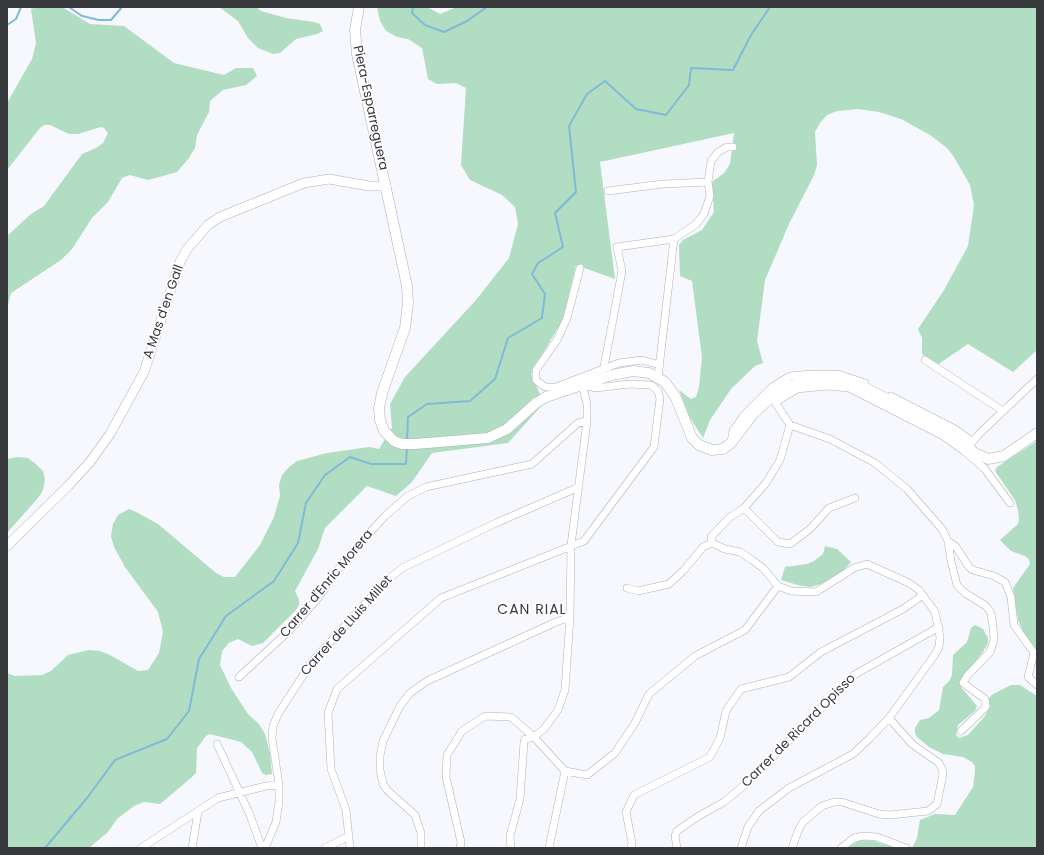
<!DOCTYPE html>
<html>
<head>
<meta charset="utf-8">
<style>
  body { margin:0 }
  #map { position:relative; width:1044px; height:855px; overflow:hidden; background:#f7f7fe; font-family:Poppins,sans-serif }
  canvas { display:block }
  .frame { position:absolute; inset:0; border:8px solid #38393d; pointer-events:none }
</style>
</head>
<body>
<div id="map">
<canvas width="1044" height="855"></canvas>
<div class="frame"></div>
</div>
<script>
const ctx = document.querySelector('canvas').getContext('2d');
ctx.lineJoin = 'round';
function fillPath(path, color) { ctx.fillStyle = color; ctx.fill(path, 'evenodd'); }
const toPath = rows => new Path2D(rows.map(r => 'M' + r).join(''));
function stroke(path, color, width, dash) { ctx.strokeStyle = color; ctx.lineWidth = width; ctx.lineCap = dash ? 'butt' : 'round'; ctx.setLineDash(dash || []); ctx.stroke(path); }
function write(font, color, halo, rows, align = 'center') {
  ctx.font = font + ' Poppins,sans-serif'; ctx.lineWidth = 3.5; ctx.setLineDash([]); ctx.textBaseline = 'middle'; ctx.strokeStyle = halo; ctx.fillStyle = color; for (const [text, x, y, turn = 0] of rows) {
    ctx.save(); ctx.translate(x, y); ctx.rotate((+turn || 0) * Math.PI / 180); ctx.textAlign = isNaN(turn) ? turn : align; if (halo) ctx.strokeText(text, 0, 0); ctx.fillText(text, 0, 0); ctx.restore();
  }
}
const green = toPath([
  [37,7,62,7,90,24,124,26,174,63,224,75,236,68,253,68,257,76,246,85,223,90,210,101,209,112,197,135,195,148,189,158,177,172,148,180,130,175,122,178,108,202,92,218,72,249,61,260,11,293,7,309,7,236,31,214,44,206,82,154,96,148,103,143,108,133,104,128,101,127,78,134,69,134,50,125,44,125,40,128,7,170,7,103,32,59,36,43,31,9],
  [219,7,256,7,261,11,286,18,314,22,320,24,323,31,317,34,296,39,280,53,273,54,258,48,248,38,238,21],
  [377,7,427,7,440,14,457,7,1037,7,1037,350,1013,372,968,344,937,365,922,354,922,338,918,329,944,290,968,246,974,205,970,185,954,157,947,148,930,135,901,119,879,112,858,109,837,111,827,115,820,123,815,132,817,165,814,175,789,224,765,280,757,341,763,363,755,366,731,389,710,420,703,438,690,418,679,390,691,399,696,397,699,387,702,357,692,281,680,276,679,245,683,240,702,230,714,212,712,182,724,173,730,164,734,133,600,162,615,279,576,265,563,319,531,374,544,403,508,443,432,453,412,482,396,496,367,486,325,528,318,549,295,591,299,600,299,605,296,610,263,643,252,646,238,639,229,643,222,651,220,665,231,688,248,714,259,724,265,734,270,753,272,774,266,775,262,773,252,752,241,742,210,734,206,736,197,748,196,773,192,777,160,804,144,802,134,806,117,819,108,832,89,848,7,848,7,673,15,676,42,675,51,671,68,655,89,650,100,651,110,655,138,671,148,670,159,653,163,632,158,612,125,567,114,547,111,536,113,524,118,515,129,509,138,513,158,524,216,573,224,577,235,577,260,545,274,517,280,496,279,485,282,475,289,467,297,461,327,453,369,447,379,449,392,428,390,404,405,377,476,300,509,258,518,224,515,207,502,195,470,180,461,165,466,88,456,83,437,84,428,79,422,48,408,39,397,37,386,31,380,21],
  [1037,441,1037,654,1027,640,1018,620,1013,588,1030,564,1029,559,1025,556,1011,551,1000,540,1018,524,1019,519,1018,510,1015,500,995,471,997,467],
  [18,457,28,458,36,464,43,471,45,480,43,490,38,498,7,533,7,459],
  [825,546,837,549,851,562,842,572,824,583,811,587,801,586,781,580,785,567,807,564,814,561,823,554],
  [975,625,983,629,988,638,988,643,983,652,966,673,961,681,961,687,977,706,975,711,958,725,956,735,959,738,968,735,985,716,989,708,989,698,993,694,1011,685,1020,685,1037,696,1037,848,912,848,917,838,920,820,935,814,955,815,973,787,975,771,975,766,972,762,963,757,943,754,929,747,917,737,915,733,915,728,920,720,929,718,939,710,943,687,950,680,952,675,953,655,967,642,971,628],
  [860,840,874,841,895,848,847,848]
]);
const stream = toPath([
  [69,7,82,16,99,20,111,20,122,7],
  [413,7,412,13,425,25,444,32,467,21,487,7],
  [7,25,16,19,21,7],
  [407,440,408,417,427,404,470,401,495,379,508,338,542,318,545,294,532,274,538,263,563,247,555,213,576,192,569,126,587,94,605,81,636,109,666,115,689,85,691,68,733,70,751,35,770,7],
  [45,848,87,798,115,760,167,739,189,711,199,659,226,616,274,581,298,543,306,503,325,475,350,457,371,464,406,464,407,447]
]);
const minor = toPath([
  [608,191,663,184,708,182],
  [580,268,567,318,557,340,536,370,536,380,545,387,556,387,619,363,642,360,660,365],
  [925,360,1003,411],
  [604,367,622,271,617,247,674,239],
  [658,377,674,239,696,224,704,214,710,196,708,182,711,161,718,152,727,147,733,147],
  [891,396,955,429,972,441],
  [776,402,797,389,827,386,849,388,943,436,964,451,984,468,1010,503],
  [790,425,830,439,875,463,907,489,942,529,948,541,956,547,969,567,973,570,994,576,1005,582,1011,597,1014,625,1034,653,1028,677,1037,685],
  [731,442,733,431,744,415,772,387,790,376,812,374,838,374,865,383],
  [970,445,978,435,1037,379],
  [744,508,778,542,790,544,810,529,829,508,855,498],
  [948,541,951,561,957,585,965,593,986,606,991,613,993,627,994,640,990,652,967,676,963,683,985,699,986,707,961,731],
  [627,588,638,591,669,584,683,571,703,547,712,543],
  [239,677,290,630,318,598,344,561,385,516,408,496,426,487,532,464,578,423,587,421],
  [217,744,250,815,262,848],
  [141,848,218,798,266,786,279,785],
  [192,848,198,812],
  [265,848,276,822,279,801,279,785,272,738,273,726,278,714,311,663,385,582,402,568,496,523,579,487],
  [325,848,349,836],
  [350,848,346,810,331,769,328,713,337,689,441,598,584,541,654,447,660,399,658,391,651,385,629,384,596,388,582,385],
  [421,848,421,833,415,815,387,790,383,784,380,770,380,756,383,741,400,706,410,693,427,681,556,622,570,617],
  [460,848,461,842,446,777,447,755,462,731,485,716,511,717,534,737,565,771,587,775,615,753,635,723,649,694,695,656,745,630,778,586],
  [511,848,510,836,520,799,524,742,525,739,534,737,544,729,558,710,565,690,570,617,571,545,587,421,587,404,582,384],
  [549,848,565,771],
  [631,848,632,843,626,812,634,795,710,757,720,738,726,711,741,689,789,677,821,652,903,609,923,595],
  [677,848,675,836,677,831,697,817,724,802,747,783,854,675,939,627],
  [741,848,748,827,759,811,789,788,853,754,870,738,889,718,934,656,939,647,940,637,935,612,919,590,909,583,867,564,854,568,816,592,791,591,778,586,763,568,752,560,740,552,725,549,712,543,711,537,730,517,744,508,766,483,780,460,790,425,771,396],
  [792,848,798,831,803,822,822,806,834,802,842,802,879,814,890,815,928,811,937,804,943,774,942,769,939,763,912,744,889,718],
  [841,848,854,838,864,836,877,837,906,848]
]);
const tertiary = toPath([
  [7,546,68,486,90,462,110,434,144,372,180,262,187,249,208,225,220,217,304,183,329,179,369,186,386,186]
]);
const secondary = toPath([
  [359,7,355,30,357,54,407,286,408,303,405,328,382,393,379,408,380,420,384,431,394,441,402,444,415,444,488,438,507,429,536,403,546,397,612,375,633,371,649,373,665,382,675,396,692,438,699,445,712,450,723,449,731,443,754,413,776,393,790,385,811,380,846,381,864,387,952,434,975,453,988,459,1004,456,1037,433]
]);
const streetNames = [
  ["Piera-Esparreguera",370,108,78],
  ["A Mas d'en Gall",164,312,-71],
  ["Carrer d'Enric Morera",327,584,-50],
  ["Carrer de Lluis Millet",347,626,-48],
  ["Carrer de Ricard Opisso",799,731,-45]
];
const neighbourhoodNames = [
  ["CAN RIAL",532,610]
];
fillPath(green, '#b1ddc2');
stroke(stream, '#80bad9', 2);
stroke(minor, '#afb0bb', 8);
stroke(tertiary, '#afb0bb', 10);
stroke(secondary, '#afb0bb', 11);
stroke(minor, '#fff', 7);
stroke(tertiary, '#fff', 9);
stroke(secondary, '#fff', 10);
write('13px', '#38393d', '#fff', streetNames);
ctx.letterSpacing = '1px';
write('14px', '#383942', '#fff', neighbourhoodNames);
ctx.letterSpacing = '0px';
</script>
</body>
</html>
